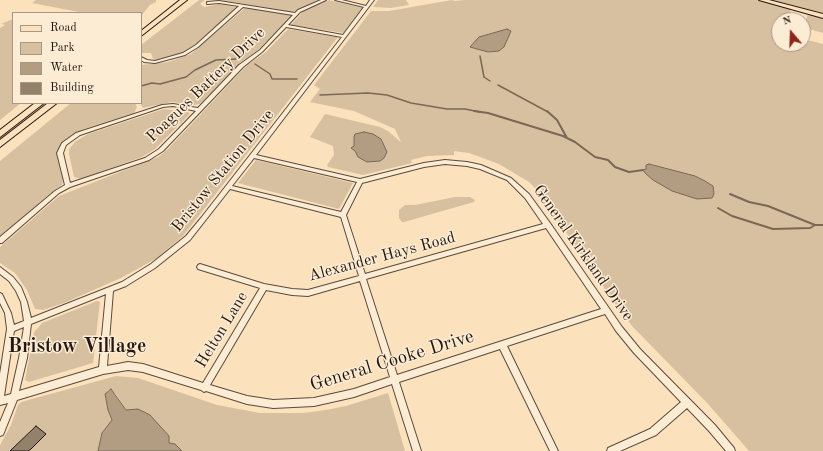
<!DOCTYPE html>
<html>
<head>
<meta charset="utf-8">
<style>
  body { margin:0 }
  #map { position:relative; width:823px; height:451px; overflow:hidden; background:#fbe2bd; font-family:"Old Standard TT",serif }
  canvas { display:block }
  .legend { position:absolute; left:12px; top:12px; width:130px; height:92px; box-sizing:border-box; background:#fcecd4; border:1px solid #a69786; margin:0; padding:5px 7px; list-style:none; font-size:12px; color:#251812 }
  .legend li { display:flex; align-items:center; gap:8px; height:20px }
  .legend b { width:20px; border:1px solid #a69786 }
  .north { position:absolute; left:771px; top:12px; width:40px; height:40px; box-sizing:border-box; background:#fcecd4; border:1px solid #a69786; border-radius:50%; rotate:341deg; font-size:11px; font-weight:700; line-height:16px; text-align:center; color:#251812 }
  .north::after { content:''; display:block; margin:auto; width:14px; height:18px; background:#8f2418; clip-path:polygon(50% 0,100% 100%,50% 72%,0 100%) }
</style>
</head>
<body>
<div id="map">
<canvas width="823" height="451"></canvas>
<ul class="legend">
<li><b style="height:5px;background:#fbe2bd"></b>Road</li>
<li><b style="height:11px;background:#d7c0a0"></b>Park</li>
<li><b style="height:11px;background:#b29d83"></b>Water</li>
<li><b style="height:11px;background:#94816b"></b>Building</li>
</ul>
<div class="north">N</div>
</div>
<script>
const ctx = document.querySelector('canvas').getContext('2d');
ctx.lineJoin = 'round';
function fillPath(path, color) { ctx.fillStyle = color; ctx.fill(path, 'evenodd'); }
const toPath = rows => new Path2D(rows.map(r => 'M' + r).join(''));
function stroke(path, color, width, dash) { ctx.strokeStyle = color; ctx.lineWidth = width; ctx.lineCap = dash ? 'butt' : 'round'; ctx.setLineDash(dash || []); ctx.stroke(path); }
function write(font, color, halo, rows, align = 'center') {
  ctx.font = font + ' "Old Standard TT",serif'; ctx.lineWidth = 3; ctx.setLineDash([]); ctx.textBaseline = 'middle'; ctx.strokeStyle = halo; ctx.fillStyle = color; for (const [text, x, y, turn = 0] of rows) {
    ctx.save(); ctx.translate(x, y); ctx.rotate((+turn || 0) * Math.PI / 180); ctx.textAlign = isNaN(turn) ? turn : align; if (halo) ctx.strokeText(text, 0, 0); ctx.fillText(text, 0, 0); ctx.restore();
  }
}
const green = toPath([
  [36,0,156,0,156,2,150,5,141,16,141,13,84,13,32,3],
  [199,0,205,0,200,4,204,7,221,4,238,8,195,45,184,52,156,60,153,59,151,53,141,53,141,45],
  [219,0,321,0,293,12],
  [329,0,363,8,344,33,291,25,304,10],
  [378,0,406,0,409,5,391,8,373,7],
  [452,0,455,1,464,0,758,0,791,9,787,20,779,20,779,44,803,44,803,39,823,44,823,451,749,451,709,405,632,326,615,304,538,191,529,182,499,164,469,153,454,151,454,155,427,156,411,160,412,163,363,175,328,167,327,165,334,155,333,146,310,137,325,114,380,127,388,131,401,142,395,129,354,111,310,102,320,89,314,85,371,11,389,11],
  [767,0,823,0,823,14],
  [245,8,292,15,258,50,241,62,200,104,194,105,172,102,143,108,140,103,141,65,168,62,191,54],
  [808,13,823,17,823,33,805,28,803,35,803,24,805,25],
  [13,19,13,103,21,103,0,120,0,28,5,25,1,24],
  [288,29,338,37,183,236,157,258,121,278,64,303,43,310,35,309,27,290,15,273,0,263,0,247,59,196,158,157,168,149,247,65,266,52],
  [71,103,135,103,137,107,134,113,84,129,65,142,58,151,58,155,63,181,62,185,48,195,0,238,0,161],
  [164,109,188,112,190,114,155,149,142,157,81,179,74,177,69,154,69,149,76,141,88,134],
  [256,160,353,183,339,209,238,183],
  [455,197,470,197,475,200,474,202,404,222,402,222,399,218,399,210,405,205,415,205],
  [97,301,100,302,93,363,29,382,25,380,34,332,38,328,42,323],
  [116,376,138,378,217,405,260,413,303,413,326,410,346,406,388,393,405,451,182,451,175,444,169,444,134,409,126,410,116,394,108,390,105,397,112,420,98,451,0,451,0,445,11,425,18,405,21,402]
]);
const water = toPath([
  [507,29,511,31,504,47,499,51,488,52,470,47,479,37,507,29],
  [364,132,373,134,381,139,387,152,384,158,380,161,367,162,358,157,355,151,351,148,354,146,354,137,355,134,364,132],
  [649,164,695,176,705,181,713,186,714,194,712,198,697,199,672,191,653,180,645,173,643,170,646,169,646,165,649,164],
  [111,389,126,410,138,409,150,415,169,436,169,443,175,444,182,451,98,451,102,433,112,420,108,410,105,394,111,389]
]);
const streamFar1 = toPath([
  [480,56,484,77,490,81],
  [255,64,270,74,272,79,297,79],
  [498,85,548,112],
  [141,86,152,83,160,84,186,77,195,70,216,60,236,59],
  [320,95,368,93,387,95,411,103,447,109,465,109,480,112]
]);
const stream = toPath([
  [474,111,488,113,563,136,575,142,595,157,608,160,615,167,629,172,643,170],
  [547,111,557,120,567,138],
  [730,194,749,202,768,206,815,225,823,225],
  [718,208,732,216,773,229,810,228,815,225]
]);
const building = toPath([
  [36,426,46,434,31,449,28,451,10,451,36,426]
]);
const minor = toPath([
  [321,0,326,0,300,12,288,25,343,35,364,7,335,0,342,0,366,6,370,0,374,0,256,155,360,179,424,163,445,160,467,162,481,165,511,178,529,194,550,223,622,327,640,349,715,425,734,448,735,451,726,451,709,431,687,408,656,435,620,451,607,451,608,448,650,429,681,402,634,353,616,331,605,314,507,346,558,451,550,451,500,349,399,382,421,451,413,451,392,384,354,397,314,406,273,408,247,404,206,391,204,392,201,390,143,372,128,370,103,374,17,400,3,435,0,436,0,422,8,403,0,405,0,374,7,329,5,313,0,303,0,293,2,294,11,313,14,325,24,321,21,302,16,291,9,281,0,274,0,267,13,277,21,287,27,302,31,318,122,282,151,264,186,236,201,218,342,37,286,27,262,52,243,67,163,151,149,160,70,187,59,193,2,243,0,243,0,237,55,191,65,185,57,153,62,143,76,133,162,105,173,104,198,108,239,65,260,50,293,15,243,7,198,47,185,55,155,63,144,62,141,60,141,57,147,60,155,61,183,53,196,45,239,6,219,3,208,4,207,4,207,2,219,1,295,13,298,10,321,0],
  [173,106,196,111,159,149,145,158,70,183,63,153,66,145,80,135,163,107,173,106],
  [254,158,357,182,341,212,232,186,254,158],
  [445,164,467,166,480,169,507,180,525,198,543,224,365,274,346,215,362,183,424,167,445,164],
  [230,189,341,217,359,276,308,290,292,289,264,284,200,264,198,265,197,267,198,269,260,288,203,383,143,364,128,362,107,366,113,291,126,286,155,268,190,240,230,189],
  [546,228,601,309,397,375,366,279,546,228],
  [360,281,390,377,354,389,314,398,273,400,247,396,210,385,266,290,292,295,308,296,360,281],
  [106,294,99,367,19,391,27,358,31,324,106,294],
  [24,327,19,358,11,394,4,396,14,331,24,327]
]);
const primary = toPath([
  [759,0,769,0,823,14,823,18,759,0]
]);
const trunk = toPath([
  [180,0,187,0,141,36,141,31,180,0],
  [35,103,44,103,0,137,0,130,35,103],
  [48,103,57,103,0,147,0,140,48,103]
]);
const streetNames = [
  ["Poagues Battery Drive",206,85,-44],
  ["Bristow Station Drive",223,171,-51],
  ["General Kirkland Drive",583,253,55],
  ["Alexander Hays Road",382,257,-15],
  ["Helton Lane",222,330,-59]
];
const nearStreetnames = [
  ["General Cooke Drive",392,361,-17]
];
const nearNeighbourhoodnames = [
  ["Bristow Village",77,347]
];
fillPath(green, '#d7c0a0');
fillPath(water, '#b29d83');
stroke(water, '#7a6856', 1);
stroke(streamFar1, '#7a6856', 1.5);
stroke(stream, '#7a6856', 2);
fillPath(building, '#94816b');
stroke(building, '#251812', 1);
stroke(minor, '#5a4a3d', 2);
stroke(primary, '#251812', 2);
stroke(trunk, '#251812', 2);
fillPath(minor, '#fcecd4');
fillPath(primary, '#fbe2bd');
fillPath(trunk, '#fbe2bd');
write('16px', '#251812', '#fcecd4', streetNames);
write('19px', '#251812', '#fcecd4', nearStreetnames);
write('bold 20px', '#251812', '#fcecd4', nearNeighbourhoodnames);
</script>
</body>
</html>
